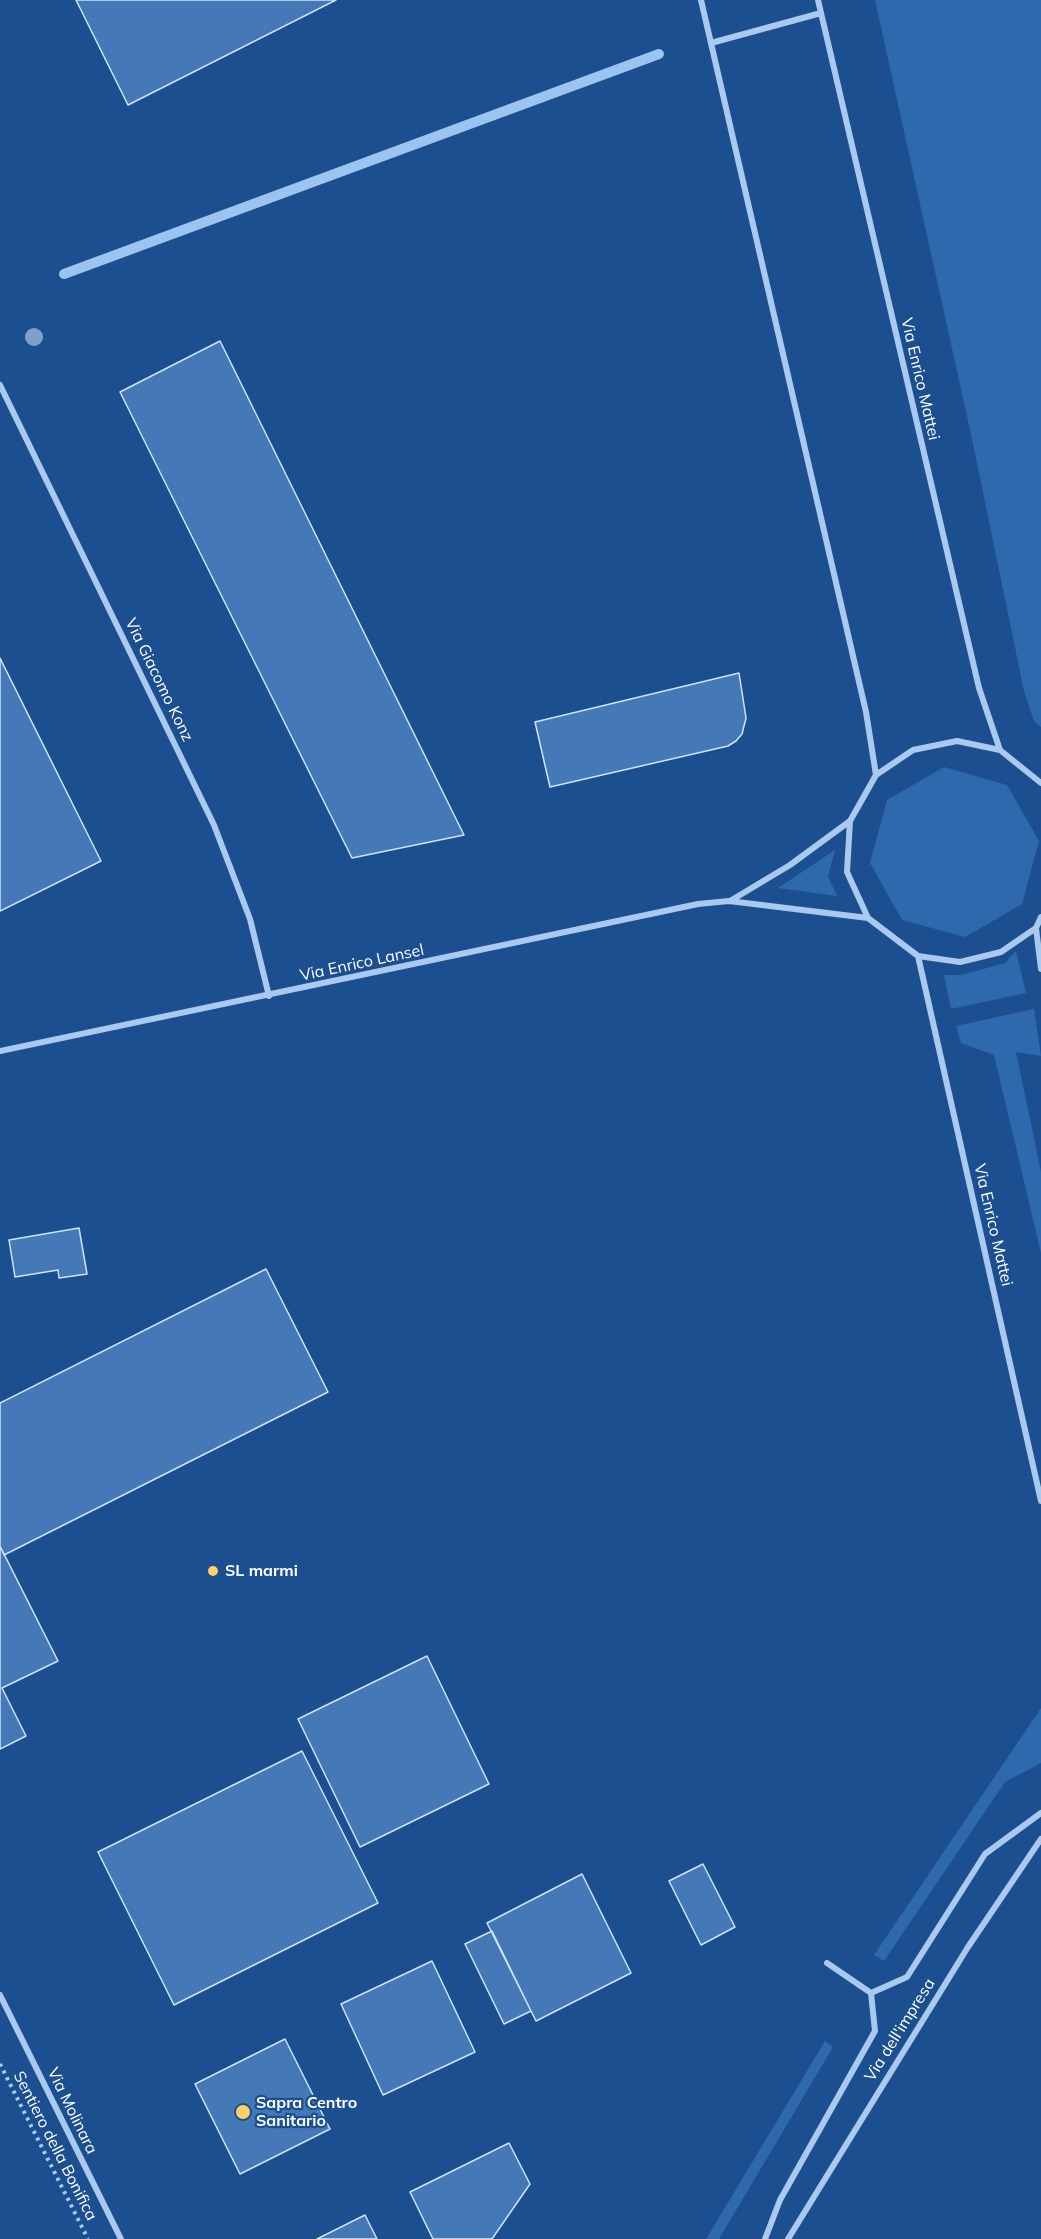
<!DOCTYPE html>
<html>
<head>
<meta charset="utf-8">
<style>
  body { margin:0 }
  canvas { display:block; background:#1b4f8f }
</style>
</head>
<body>
<canvas width="1041" height="2239"></canvas>
<script>
const ctx = document.querySelector('canvas').getContext('2d');
ctx.lineJoin = 'round';
function fillPath(path, color) { ctx.fillStyle = color; ctx.fill(path, 'evenodd'); }
const toPath = rows => new Path2D(rows.map(r => 'M' + r).join(''));
function stroke(path, color, width, dash) { ctx.strokeStyle = color; ctx.lineWidth = width; ctx.lineCap = dash ? 'butt' : 'round'; ctx.setLineDash(dash || []); ctx.stroke(path); }
function write(font, color, halo, rows, align = 'center') {
  ctx.font = font + ' Mulish,sans-serif'; ctx.lineWidth = 4.5; ctx.setLineDash([]); ctx.textBaseline = 'middle'; ctx.strokeStyle = halo; ctx.fillStyle = color; for (const [text, x, y, turn = 0] of rows) {
    ctx.save(); ctx.translate(x, y); ctx.rotate((+turn || 0) * Math.PI / 180); ctx.textAlign = isNaN(turn) ? turn : align; if (halo) ctx.strokeText(text, 0, 0); ctx.fillText(text, 0, 0); ctx.restore();
  }
}
const green = toPath([
  [875,0,1041,0,1041,727,1034,721,1024,691,972,439],
  [944,767,1007,785,1039,841,1022,904,965,937,902,920,870,863,887,800],
  [835,850,828,876,837,896,778,888],
  [1016,951,1026,993,951,1009,944,975,962,975,1005,963],
  [1034,1009,1041,1056,1016,1052,1041,1172,1041,1253,994,1055,961,1043,956,1026],
  [1041,1708,1041,1763,1005,1782,884,1961,874,1955],
  [825,2041,833,2047,719,2239,706,2239]
]);
const stream = toPath([
  [64,274,659,54]
]);
const building = toPath([
  [76,0,336,0,128,105,76,0],
  [220,341,464,835,352,858,120,392,220,341],
  [0,658,101,861,0,911,0,658],
  [739,673,746,718,742,734,736,741,728,746,550,787,535,722,739,673],
  [79,1228,87,1274,59,1278,58,1270,15,1277,9,1240,79,1228],
  [266,1269,328,1392,4,1555,0,1546,0,1403,266,1269],
  [0,1546,58,1661,2,1688,26,1736,0,1749,0,1546],
  [427,1656,489,1784,360,1847,298,1719,427,1656],
  [302,1751,378,1903,174,2005,98,1852,302,1751],
  [703,1864,735,1927,701,1945,669,1881,703,1864],
  [582,1874,631,1973,536,2021,487,1923,582,1874],
  [492,1931,531,2011,504,2024,465,1944,492,1931],
  [432,1961,475,2052,383,2095,341,2004,432,1961],
  [285,2039,330,2129,240,2174,195,2084,285,2039],
  [509,2143,530,2184,492,2239,433,2239,410,2192,509,2143],
  [365,2215,377,2239,317,2239,365,2215]
]);
const path = toPath([
  [0,2064,88,2239]
]);
const street = toPath([
  [701,0,866,712,876,775],
  [818,0,979,688,1000,750],
  [711,43,821,13],
  [0,385,214,825,250,919,269,996],
  [1041,783,1000,750,957,741,913,750,876,775,850,821,847,872,868,918,918,956,960,962,1001,952,1036,928,1041,917],
  [730,901,790,865,850,821],
  [1036,928,1041,969],
  [918,956,1041,1501],
  [0,1051,698,904,729,901,868,918],
  [827,1963,871,1993,907,1977,985,1854,1041,1813],
  [0,1995,121,2239],
  [765,2239,780,2200,875,2031,871,1993],
  [788,2239,968,1947,1041,1839]
]);
const trees = [
  [34,337]
];
const markers = [
  [213,1571,6,"#ffd166"],
  [243,2112,8,"#ffd166"]
];
const streetNames = [
  ["Via Enrico Mattei",920,379,77],
  ["Via Giacomo Konz",159,680,64],
  ["Via Enrico Lansel",362,963,-12],
  ["Via Enrico Mattei",993,1225,77],
  ["Via dell'impresa",900,2030,-58],
  ["Via Molinara",72,2111,64],
  ["Sentiero della Bonifica",55,2146,63]
];
const poiNames = [
  ["SL marmi",225,1571],
  ["Sapra Centro",256,2103],
  ["Sanitario",256,2121]
];
fillPath(green, '#2e69ad');
stroke(stream, '#9cc4f0', 10);
fillPath(building, '#4478b7');
stroke(building, '#cfe3fa', 1.5);
stroke(path, '#a9c9ee', 4, [3, 4.5]);
stroke(street, '#a9c9ee', 6);
ctx.fillStyle = '#7ea0ca';
for (const [x, y] of trees) { ctx.beginPath(); ctx.arc(x, y, 9, 0, 2 * Math.PI); ctx.fill(); }
for (const [x, y, r, color] of markers) { const dot = new Path2D(); dot.arc(x, y, r, 0, 2 * Math.PI); ctx.fillStyle = color; ctx.fill(dot); stroke(dot, '#1b4f8f', 2); }
write('16px', '#fff', '#1b4f8f', streetNames);
write('bold 16px', '#fff', '#1b4f8f', poiNames, 'left');
</script>
</body>
</html>
